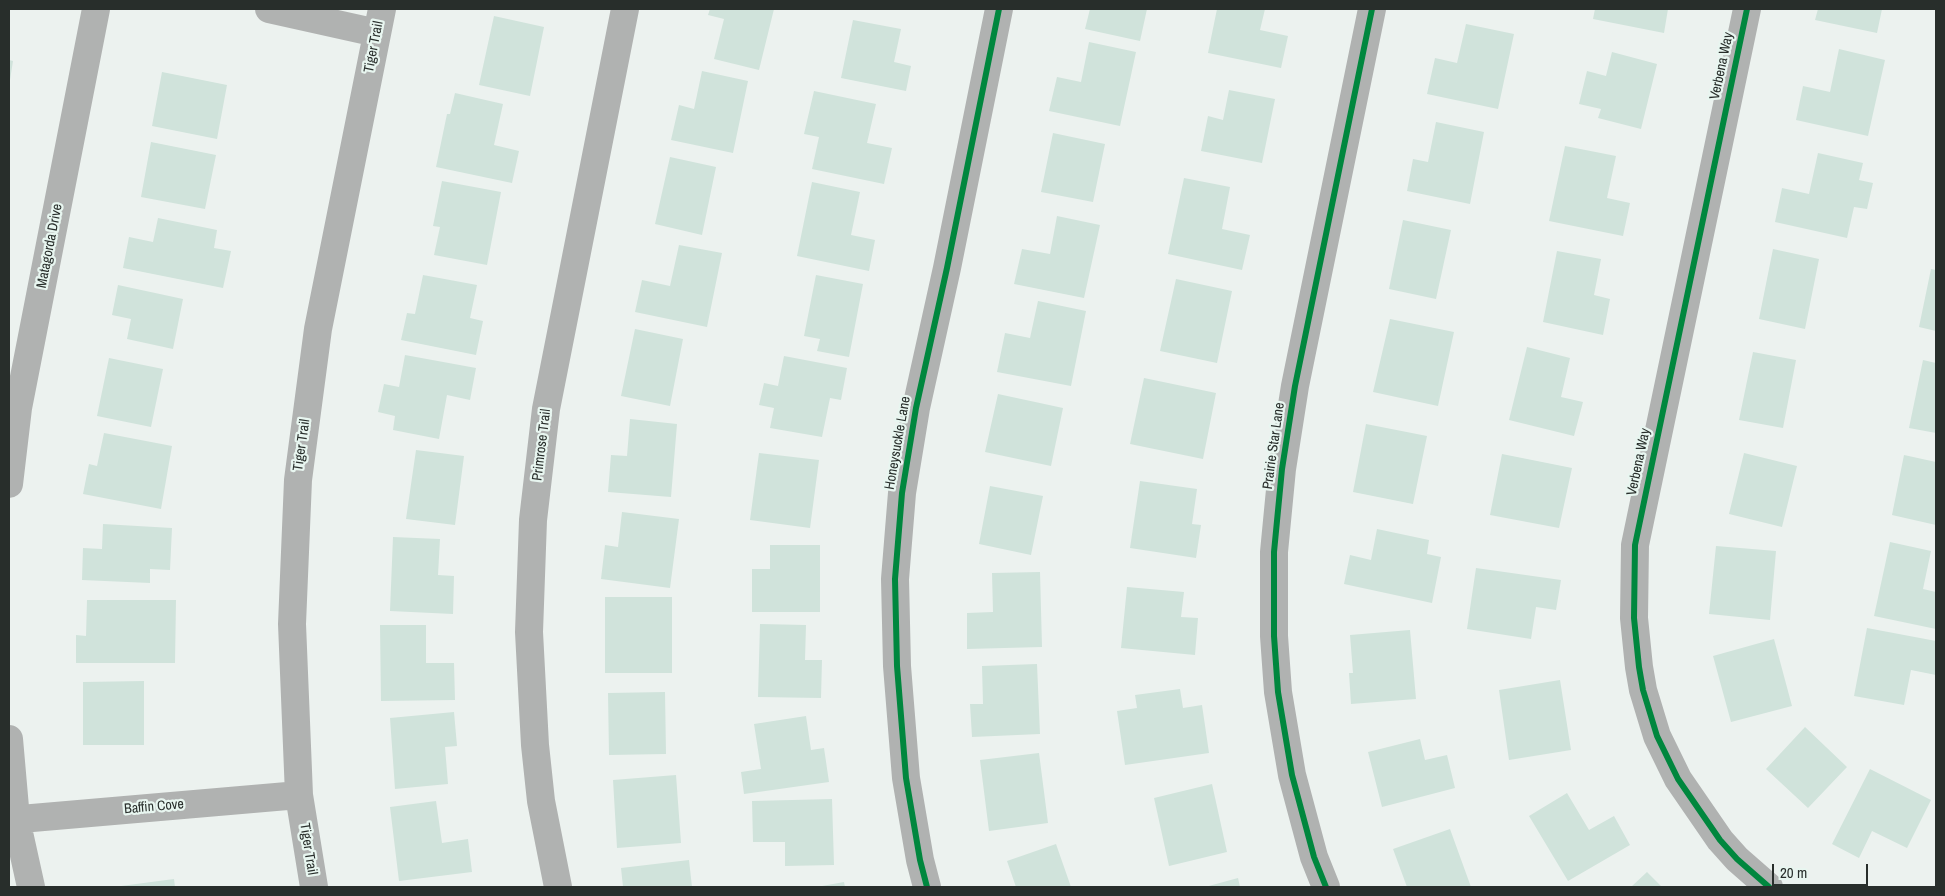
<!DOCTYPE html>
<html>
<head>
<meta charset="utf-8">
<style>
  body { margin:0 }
  #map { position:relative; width:1945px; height:896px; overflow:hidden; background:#ecf2ef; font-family:"Archivo Narrow",sans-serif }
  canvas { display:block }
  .frame { position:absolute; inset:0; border:10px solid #282e2b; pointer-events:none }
  .scale { position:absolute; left:1772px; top:864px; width:96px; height:22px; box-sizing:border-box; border:2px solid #282e2b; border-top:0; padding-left:6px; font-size:15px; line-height:18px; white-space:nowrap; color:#282e2b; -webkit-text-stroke:4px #e8f6f0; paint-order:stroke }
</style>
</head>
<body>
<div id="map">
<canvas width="1945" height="896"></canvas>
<div class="frame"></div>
<div class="scale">20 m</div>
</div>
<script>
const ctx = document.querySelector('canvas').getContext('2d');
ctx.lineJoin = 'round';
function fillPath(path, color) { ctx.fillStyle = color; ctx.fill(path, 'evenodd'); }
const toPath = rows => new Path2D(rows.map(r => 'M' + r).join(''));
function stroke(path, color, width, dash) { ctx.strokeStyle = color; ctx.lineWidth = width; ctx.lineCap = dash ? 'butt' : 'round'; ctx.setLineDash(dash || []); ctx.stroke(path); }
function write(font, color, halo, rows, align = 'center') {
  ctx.font = font + ' "Archivo Narrow",sans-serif'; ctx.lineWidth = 4.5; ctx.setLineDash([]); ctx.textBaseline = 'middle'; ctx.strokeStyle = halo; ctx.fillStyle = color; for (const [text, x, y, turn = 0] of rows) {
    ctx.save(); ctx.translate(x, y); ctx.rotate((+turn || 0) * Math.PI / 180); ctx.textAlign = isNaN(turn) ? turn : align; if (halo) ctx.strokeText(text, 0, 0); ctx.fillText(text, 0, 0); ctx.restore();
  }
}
const building = toPath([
  [710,9,774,9,759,70,714,59,724,19,708,15],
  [1090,9,1147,9,1140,41,1085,29],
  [1217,9,1265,9,1260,30,1288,36,1281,68,1208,53],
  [1595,9,1668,9,1664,33,1593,19],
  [1818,9,1882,9,1877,33,1815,20],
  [494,16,544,27,530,96,479,85],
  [853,20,901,29,894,62,911,66,906,91,841,78],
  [1466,24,1514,34,1498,109,1427,94,1435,58,1457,63],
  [1089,42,1136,52,1120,126,1049,111,1057,77,1081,82],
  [1839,49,1885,60,1868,136,1796,120,1803,86,1830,92],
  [1612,52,1657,64,1641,129,1598,118,1601,109,1579,104,1587,71,1606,76],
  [9,60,13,61,10,80,9,80],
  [702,71,748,81,733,153,671,140,679,105,694,109],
  [162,72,227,85,217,139,152,126],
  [1229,90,1275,99,1262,163,1201,151,1208,116,1223,120],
  [814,91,876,104,867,143,892,148,884,184,812,169,819,137,804,134],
  [455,93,503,104,494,145,519,151,512,183,436,167,447,114,450,114],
  [1436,122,1484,132,1470,204,1407,191,1413,159,1428,162],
  [1053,133,1105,144,1093,202,1041,192],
  [151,142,216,155,205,209,141,197],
  [1565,146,1616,156,1607,198,1630,203,1623,236,1549,221],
  [1818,153,1863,163,1859,180,1873,183,1867,209,1854,207,1847,238,1775,222,1782,188,1809,194],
  [670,157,716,167,702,235,655,224],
  [1184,178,1230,187,1222,229,1250,235,1242,270,1168,254],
  [442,181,501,192,487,265,434,255,440,227,433,226],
  [812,182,860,192,851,235,875,240,869,271,797,256],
  [1057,216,1100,225,1084,298,1014,284,1022,249,1050,254],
  [158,218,217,230,214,248,231,251,223,288,123,268,129,237,153,242],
  [1403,220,1451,230,1436,299,1389,289],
  [679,245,722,253,707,327,635,312,642,280,670,286],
  [1773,249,1819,259,1805,329,1759,319],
  [1557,251,1601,259,1594,295,1610,299,1603,335,1543,322],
  [1931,269,1936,270,1936,331,1919,327],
  [423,275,477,285,470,318,483,321,476,355,401,340,407,313,415,314],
  [816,275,863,284,849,357,817,351,820,339,804,336],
  [1176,279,1232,291,1217,363,1160,351],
  [118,285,183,299,173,349,127,339,131,319,112,315],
  [1038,301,1086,311,1071,386,997,372,1005,333,1030,338],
  [1390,319,1454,332,1438,406,1373,392],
  [635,329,683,339,670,406,621,396],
  [1527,347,1570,358,1561,397,1583,402,1574,436,1509,420],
  [1753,352,1796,360,1783,428,1739,420],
  [405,355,476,368,470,400,447,395,439,439,393,430,395,416,378,412,384,384,399,387],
  [784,356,847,368,841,400,830,398,822,437,770,428,774,408,759,405,764,383,778,386],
  [109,358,163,369,151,427,97,416],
  [1923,360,1936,363,1936,433,1909,428],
  [1144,378,1216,393,1203,459,1130,444],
  [998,394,1063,408,1051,466,985,452],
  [630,419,677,424,671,497,608,492,611,455,627,456],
  [1366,424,1427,436,1413,504,1353,492],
  [104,433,172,446,161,509,83,494,89,464,97,466],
  [416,450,464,456,455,525,406,519],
  [759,453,819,460,810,528,750,520],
  [1744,453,1797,466,1782,527,1729,514],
  [1502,454,1572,468,1559,528,1490,515],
  [1904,455,1936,462,1936,525,1892,515],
  [1140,481,1197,489,1192,524,1201,525,1196,558,1130,548],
  [990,486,1043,496,1031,555,979,544],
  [622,512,679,519,670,588,601,579,605,545,618,547],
  [103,524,172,528,170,570,150,569,150,583,82,580,83,548,102,549],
  [1377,529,1429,540,1427,554,1441,557,1432,603,1344,584,1350,555,1371,560],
  [393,537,440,539,438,575,454,576,453,614,390,611],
  [1890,542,1931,551,1923,589,1936,592,1936,629,1874,616],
  [770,545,820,545,820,612,752,612,752,569,770,569],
  [1716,546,1776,551,1770,620,1709,614],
  [1476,568,1561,580,1556,610,1536,607,1531,639,1467,629],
  [1040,572,1042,647,967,649,967,613,993,612,992,573],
  [1127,587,1184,592,1181,617,1198,618,1195,655,1121,648],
  [605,597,672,597,672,673,605,673],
  [87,600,176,600,175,663,76,663,76,635,86,636],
  [760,624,806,625,805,660,822,660,821,698,758,697],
  [380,625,426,625,426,663,454,663,455,700,381,701],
  [1867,628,1936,641,1936,675,1911,670,1904,705,1854,696],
  [1410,630,1416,699,1351,704,1349,673,1353,673,1350,635],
  [1774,639,1792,706,1731,722,1713,656],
  [1037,664,1040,734,972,737,970,704,983,704,982,666],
  [1560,680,1571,750,1509,760,1499,690],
  [144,681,144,745,83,745,83,682],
  [1180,689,1183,708,1202,705,1209,753,1125,765,1117,711,1137,708,1135,695],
  [665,692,666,754,609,755,608,693],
  [454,712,457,746,445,747,448,784,395,789,390,718],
  [806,716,811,750,824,748,829,782,744,794,741,772,761,769,754,724],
  [1805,727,1847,767,1808,808,1766,769],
  [1420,739,1425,760,1447,755,1455,788,1382,807,1368,752],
  [1039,753,1048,823,989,831,980,760],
  [1870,769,1931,800,1907,848,1872,831,1859,858,1832,844],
  [676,775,681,843,617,848,613,780],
  [1212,784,1227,852,1169,866,1154,798],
  [1567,793,1589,830,1614,816,1630,845,1568,881,1529,816],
  [832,799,834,865,785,866,785,842,753,842,752,801],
  [436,801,442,843,468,839,472,872,399,881,390,807],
  [1450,829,1471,887,1407,887,1393,849],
  [1056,844,1071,887,1016,887,1007,861],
  [689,860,692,887,623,887,621,868],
  [1647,872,1662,887,1631,887],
  [1238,878,1240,887,1205,887],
  [174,879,175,887,121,887,121,886],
  [844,882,845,887,822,887,822,886]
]);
const minor = toPath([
  [269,9,377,33],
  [1747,9,1635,545,1634,618,1639,667,1643,690,1657,736,1678,779,1720,840,1737,859,1769,887],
  [9,484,18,408,96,9],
  [9,739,16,819,31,887],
  [9,820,299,795],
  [314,887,299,795,292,624,298,480,318,329,382,9],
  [558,887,541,801,535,745,529,632,533,520,546,409,625,9],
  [927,887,920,860,906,778,897,666,895,579,902,493,916,408,947,268,999,9],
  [1326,887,1314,857,1292,775,1278,692,1274,636,1274,552,1282,469,1295,386,1372,9]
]);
const cycleway = toPath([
  [1747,9,1635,545,1634,618,1639,667,1643,690,1657,736,1678,779,1720,840,1737,859,1769,887],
  [927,887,920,860,906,778,897,666,895,579,902,493,916,408,947,268,999,9],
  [1326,887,1314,857,1292,775,1278,692,1274,636,1274,552,1282,469,1295,386,1372,9]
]);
const streetNames = [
  ["Tiger Trail",374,47,-79],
  ["Verbena Way",1722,66,-78],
  ["Matagorda Drive",50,246,-79],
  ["Honeysuckle Lane",898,443,-80],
  ["Tiger Trail",302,445,-82],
  ["Primrose Trail",542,445,-83],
  ["Prairie Star Lane",1274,446,-82],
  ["Verbena Way",1639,462,-78],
  ["Baffin Cove",154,807,-5],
  ["Tiger Trail",308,849,81]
];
fillPath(building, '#d0e3db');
stroke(minor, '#b0b2b1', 28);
stroke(cycleway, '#00873e', 6);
write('14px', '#282e2b', '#e8f6f0', streetNames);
</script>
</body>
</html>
